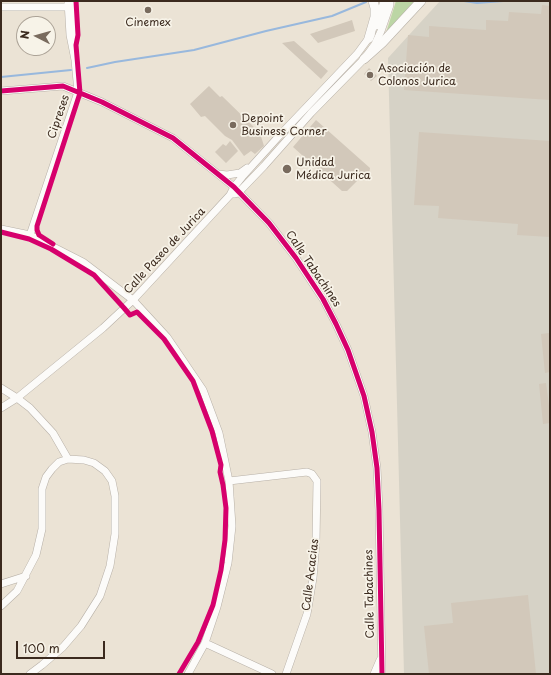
<!DOCTYPE html>
<html>
<head>
<meta charset="utf-8">
<style>
  body { margin:0 }
  #map { position:relative; width:551px; height:675px; overflow:hidden; background:#ebe3d5; font-family:"Playpen Sans",sans-serif }
  canvas { display:block }
  .frame { position:absolute; inset:0; border:2px solid #3b2a1e; pointer-events:none }
  .north { position:absolute; left:16px; top:16px; width:40px; height:40px; box-sizing:border-box; background:#f7f3e8; border:1px solid #aca397; border-radius:50%; rotate:276deg; font-size:11px; font-weight:700; line-height:16px; text-align:center; color:#3b2a1e }
  .north::after { content:''; display:block; margin:auto; width:14px; height:18px; background:#796b5e; clip-path:polygon(50% 0,100% 100%,50% 72%,0 100%) }
  .scale { position:absolute; left:16px; top:641px; width:89px; height:18px; box-sizing:border-box; border:2px solid #3b2a1e; border-top:0; padding-left:5px; font-size:12px; line-height:14px; white-space:nowrap; color:#3b2a1e; -webkit-text-stroke:3px #f7f3e8; paint-order:stroke }
</style>
</head>
<body>
<div id="map">
<canvas width="551" height="675"></canvas>
<div class="frame"></div>
<div class="north">N</div>
<div class="scale">100 m</div>
</div>
<script>
const ctx = document.querySelector('canvas').getContext('2d');
ctx.lineJoin = 'round';
function fillPath(path, color) { ctx.fillStyle = color; ctx.fill(path, 'evenodd'); }
const toPath = rows => new Path2D(rows.map(r => 'M' + r).join(''));
function stroke(path, color, width, dash) { ctx.strokeStyle = color; ctx.lineWidth = width; ctx.lineCap = dash ? 'butt' : 'round'; ctx.setLineDash(dash || []); ctx.stroke(path); }
function write(font, color, halo, rows, align = 'center') {
  ctx.font = font + ' "Playpen Sans",sans-serif'; ctx.lineWidth = 3.5; ctx.setLineDash([]); ctx.textBaseline = 'middle'; ctx.strokeStyle = halo; ctx.fillStyle = color; for (const [text, x, y, turn = 0] of rows) {
    ctx.save(); ctx.translate(x, y); ctx.rotate((+turn || 0) * Math.PI / 180); ctx.textAlign = isNaN(turn) ? turn : align; if (halo) ctx.strokeText(text, 0, 0); ctx.fillText(text, 0, 0); ctx.restore();
  }
}
const industrial = toPath([
  [440,1,550,1,550,674,404,674,388,58]
]);
const green = toPath([
  [396,1,418,1,386,33]
]);
const stream = toPath([
  [464,1,477,3,503,1],
  [87,68,115,62,194,50,266,31,332,16,366,2],
  [1,77,71,70]
]);
const building = toPath([
  [542,5,550,6,550,100,404,90,408,35,429,37,429,26,486,30,486,20,508,21,509,12,541,14],
  [352,20,355,31,318,43,310,34],
  [294,41,328,71,321,79,282,43],
  [369,68,377,76,371,81,364,74],
  [209,86,220,97,222,96,260,133,264,146,255,154,251,151,244,156,232,140,225,136,205,116,201,117,190,104],
  [316,120,370,168,369,175,364,180,358,180,347,191,342,191,293,147],
  [419,132,550,141,550,237,517,235,518,224,438,218,439,206,414,205],
  [230,141,238,151,226,163,215,152,223,144,226,146],
  [549,333,550,343,550,372,545,373,541,334],
  [546,383,550,413,550,423,543,424,539,384],
  [528,595,536,674,429,674,424,626,453,623,451,603]
]);
const minor = toPath([
  [1,7,74,7],
  [376,26,384,1],
  [74,45,76,35,74,1],
  [1,91,63,86,102,102,173,138,234,187,269,223,296,258,323,299,336,324,348,350,364,396,372,432,377,468,379,510,382,674],
  [218,174,227,175,240,173,247,168],
  [234,194,238,193,264,166,311,113,364,59,375,44,381,31,390,5,390,1],
  [1,229,30,235,83,262,133,300,167,337,203,390,219,433,229,481,232,526,228,563,217,607,205,643,188,674],
  [30,235,78,92,75,60,70,35,68,1],
  [1,388,17,398,30,408,53,433,68,459],
  [1,408,17,398,103,328,133,300,230,195,234,187,242,177,279,136,357,54,371,35],
  [229,481,307,472,312,474,317,481,316,542,313,578,307,614,286,674],
  [1,584,26,576],
  [1,606,17,591,36,555,42,529,42,489,46,477,52,469,59,462,68,459,84,460,94,463,105,471,112,481,115,496,115,534,110,566,100,596,81,626,63,647,42,665,30,674],
  [205,643,272,674],
  [374,674,380,660]
]);
const major = toPath([
  [369,38,375,17,375,8,373,1],
  [364,59,382,43,421,1]
]);
const cycleway = toPath([
  [1,91,63,86,102,102,173,138,234,187,269,223,296,258,323,299,336,324,348,350,364,396,372,432,377,468,379,510,382,674],
  [1,232,29,239,51,249,94,275,124,308,130,315,137,312,164,339,193,381,212,431,221,465,220,472,223,485,226,508,225,540,221,570,213,605,198,642,179,674],
  [53,244,39,235,37,230,37,226,80,93,76,45,78,35,76,1]
]);
const markers = [
  [148,10,4,"#796b5e"],
  [370,75,4,"#796b5e"],
  [233,125,4,"#796b5e"],
  [287,169,5,"#796b5e"]
];
const poiNames = [
  ["Cinemex",148,23,"center"],
  ["Asociación de",378,69],
  ["Colonos Jurica",378,82],
  ["Depoint",241,119],
  ["Business Corner",241,132],
  ["Unidad",296,163],
  ["Médica Jurica",296,176]
];
const streetNames = [
  ["Cipreses",59,117,-71],
  ["Calle Paseo de Jurica",165,251,-47],
  ["Calle Tabachines",313,269,56],
  ["Calle Acacias",311,575,-83],
  ["Calle Tabachines",370,594,-91]
];
fillPath(industrial, '#d6d2c6');
fillPath(green, '#bcd6a5');
stroke(stream, '#98b8dd', 2);
fillPath(building, '#d2c8ba');
stroke(minor, '#b7b0a7', 8);
stroke(major, '#b7b0a7', 10);
stroke(minor, '#fcfbf9', 7);
stroke(major, '#fcfbf9', 9);
stroke(cycleway, '#d6006c', 5);
for (const [x, y, r, color] of markers) { const dot = new Path2D(); dot.arc(x, y, r, 0, 2 * Math.PI); ctx.fillStyle = color; ctx.fill(dot); stroke(dot, '#f7f3e8', 1.5); }
write('11px', '#3b2a1e', '#f7f3e8', poiNames, 'left');
write('11px', '#3b2a1e', '#f7f3e8', streetNames);
</script>
</body>
</html>
